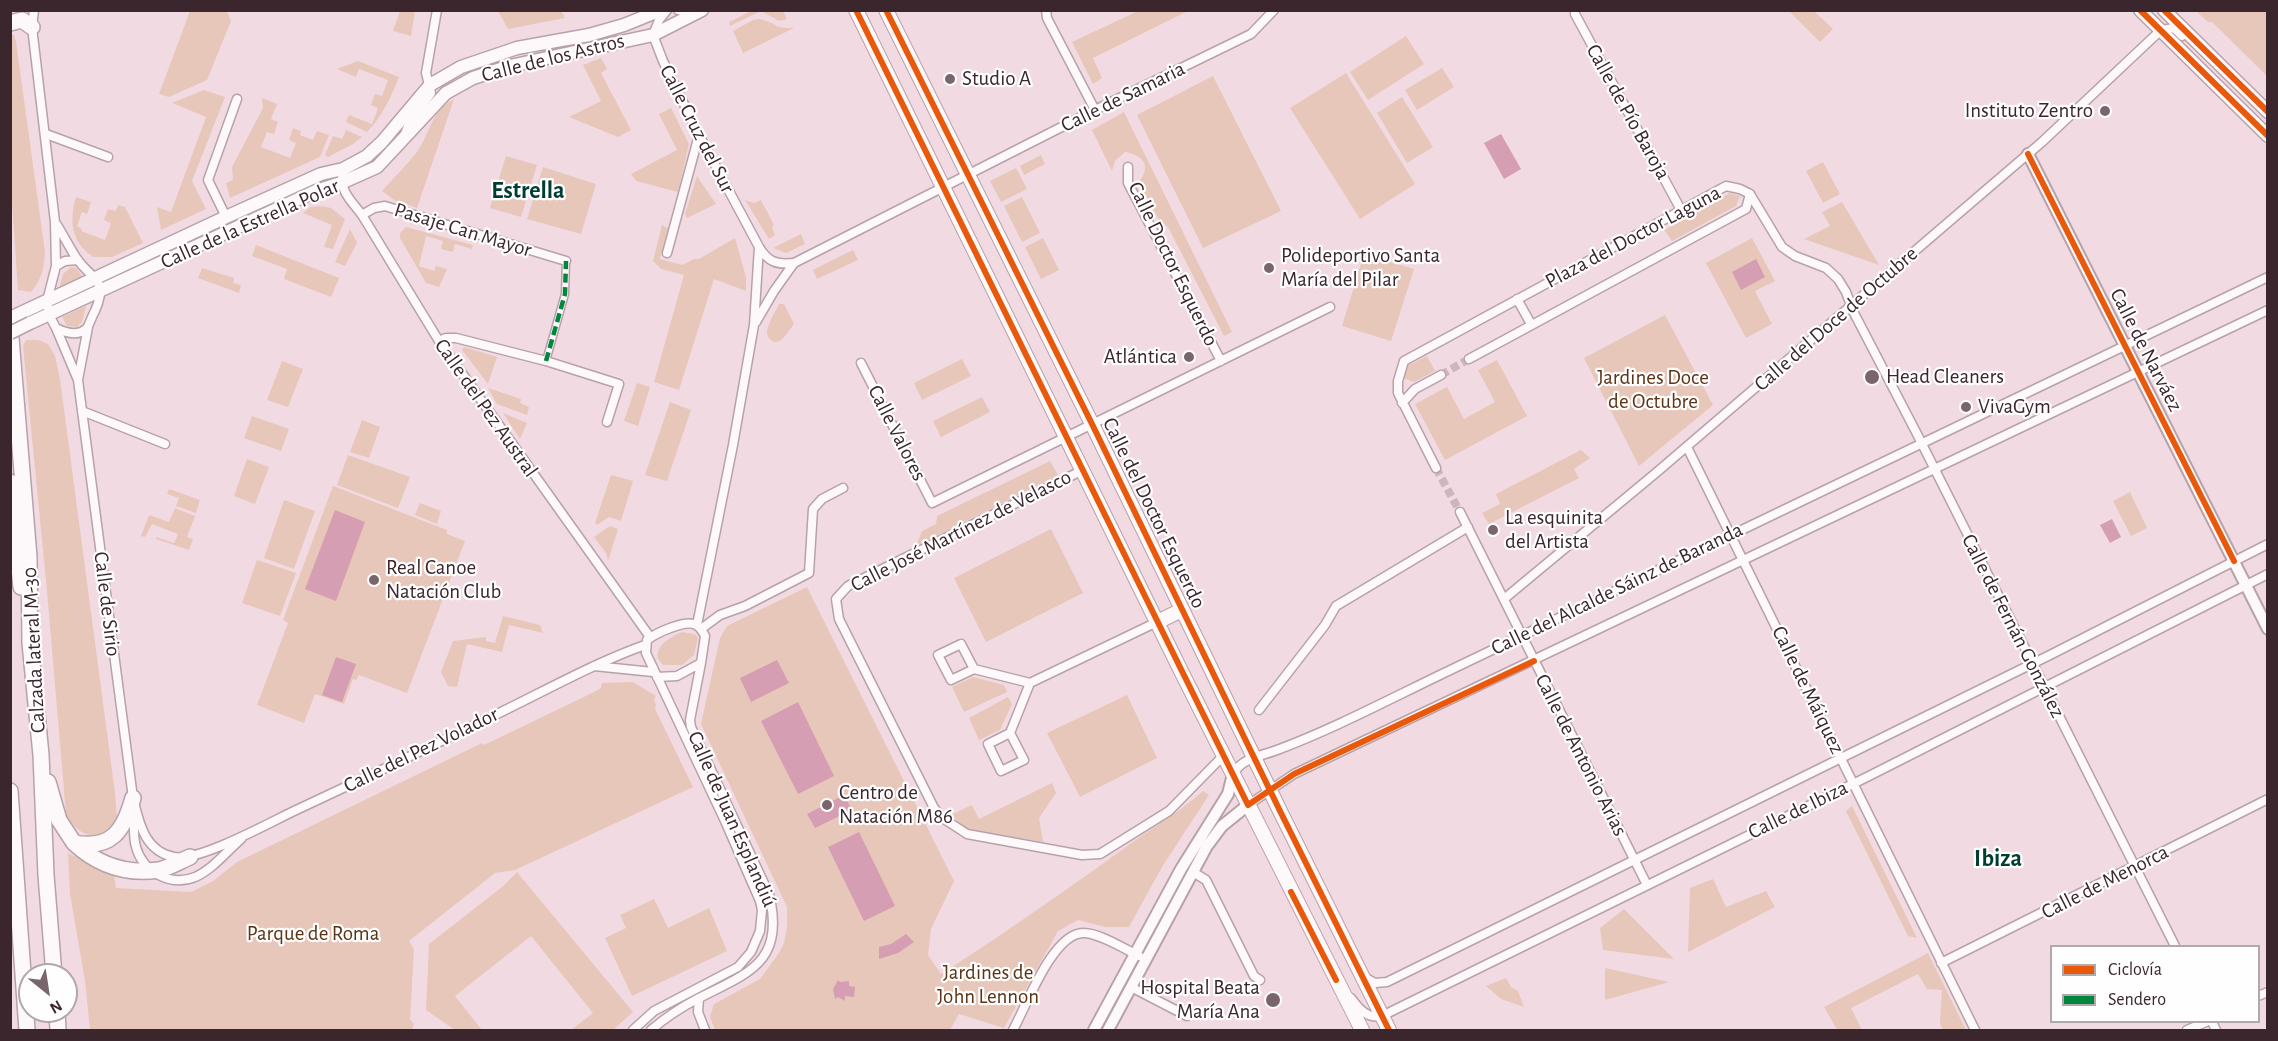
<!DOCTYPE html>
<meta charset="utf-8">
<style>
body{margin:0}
#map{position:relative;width:2278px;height:1041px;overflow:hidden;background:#f2dae2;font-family:"Alegreya Sans",sans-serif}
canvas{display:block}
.frame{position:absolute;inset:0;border:12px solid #3b262d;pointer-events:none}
.legend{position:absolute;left:2050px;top:945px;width:210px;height:78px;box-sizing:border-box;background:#fefefe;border:2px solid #b0a8aa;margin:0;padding:8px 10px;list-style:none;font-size:18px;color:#3b262d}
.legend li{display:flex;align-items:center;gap:12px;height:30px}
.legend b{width:30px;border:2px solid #b0a8aa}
.north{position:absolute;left:18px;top:963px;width:60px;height:60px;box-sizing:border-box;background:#fefefe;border:2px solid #b0a8aa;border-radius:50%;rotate:150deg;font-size:16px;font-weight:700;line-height:24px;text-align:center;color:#3b262d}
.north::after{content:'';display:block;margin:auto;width:21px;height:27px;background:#7b656c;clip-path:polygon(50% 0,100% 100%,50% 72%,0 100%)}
</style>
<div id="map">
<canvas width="2278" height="1041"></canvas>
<div class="frame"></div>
<ul class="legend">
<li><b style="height:8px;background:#e8590c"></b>Ciclovía</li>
<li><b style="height:8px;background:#00873e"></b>Sendero</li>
</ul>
<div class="north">N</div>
</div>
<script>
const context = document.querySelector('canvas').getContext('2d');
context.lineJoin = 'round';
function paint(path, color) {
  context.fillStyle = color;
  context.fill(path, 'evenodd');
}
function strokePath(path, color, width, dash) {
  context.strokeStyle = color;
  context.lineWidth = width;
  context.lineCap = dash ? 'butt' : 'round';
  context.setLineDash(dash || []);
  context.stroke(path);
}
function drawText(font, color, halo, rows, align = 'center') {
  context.font = font + ' "Alegreya Sans",sans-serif';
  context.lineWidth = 4.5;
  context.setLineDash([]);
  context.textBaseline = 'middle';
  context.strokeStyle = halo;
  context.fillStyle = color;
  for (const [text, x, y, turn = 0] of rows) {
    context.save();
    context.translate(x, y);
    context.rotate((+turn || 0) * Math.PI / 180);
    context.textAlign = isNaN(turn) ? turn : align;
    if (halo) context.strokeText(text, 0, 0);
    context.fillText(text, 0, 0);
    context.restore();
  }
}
const green = new Path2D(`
 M753,10l30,1 4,8 -8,2 -18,-10 -31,15 -1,-4z
 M190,11h37l4,10 -24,59 -38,17 -10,-3z
 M400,11h15l-4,25 -18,-5z
 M498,11h63l4,7 -57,11z
 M1138,11h50l-95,47 9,20 -9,6 -21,-42z
 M1789,11h25l19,18 -13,13z
 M2196,11h71v65l-55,-54h-4z
 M759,19c17,3 14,10 35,9l-51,25 -10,-22 20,-11z
 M10,35h4l2,7 29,210c-1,16 -3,27 -14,40l-13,-2 -8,-117z
 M1406,36l18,28 -56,36 -18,-28z
 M601,58l6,11 -6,4 30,57 -13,7 -49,-20 32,-16 -18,-36z
 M358,61l41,16c-8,20 -17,40 -32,55l-21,-10 3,-7 23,9 6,-16 -7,-3 4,-11 7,2 6,-16 -29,-11 -3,8 -19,-8z
 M1442,68l12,19 -37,23 -12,-20z
 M1346,73l69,111 -55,35 -70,-111z
 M1213,76l68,135 -78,37 -66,-133z
 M204,90l21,7 -33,84 14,28 -45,21 -4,-23 14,5 35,-95 -34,-14z
 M1402,97l31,50 -26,16 -30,-50z
 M262,98l15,6 -6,15 7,3 -4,12 -7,-2 -6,15 29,11 6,-15 -7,-3 4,-12 8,3 -1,4 13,5 4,-9 12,4 -9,22 -90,41 -4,-15 7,-3 -1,-13 31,-59z
 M454,99l-37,109 -23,-8 -12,-9c11,-13 24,-25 35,-39 14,-20 13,-40 37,-53z
 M671,108l18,36 -11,48 -42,-11 -5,-7 46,-24 -18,-36z
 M1124,112l108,220 -8,4 -56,-109 -8,-5 -21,-39c1,-4 4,-6 5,-10 5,-13 -9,-20 -19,-21l-10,9 -3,10 -20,-41z
 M346,130l16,7 -9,7 -25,13 -3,-2 8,-19 9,3z
 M1041,155l4,9 -21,11 -4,-9z
 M506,156l31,9 -16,52 -31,-9z
 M1823,162l17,32 -17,9 -17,-32z
 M543,167l53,17 -15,50 -54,-15z
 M1016,168l11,21 -26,13 -11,-21z
 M697,176l19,28 -29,14 -2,-4z
 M1730,193l10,3 -4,10 -64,35 -8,-11z
 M76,197l15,5 -4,12 -5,-2 -5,14 5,3 -1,2 24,9 6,-17 -7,-3 4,-11 8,2 2,-6 7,2 18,36 -31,14h-19c-22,-15 -24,-36 -17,-60z
 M1022,197l18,36 -18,9 -18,-36z
 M745,200l9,3 7,-3 13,25 -2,2 3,8 -6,4z
 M1842,202l37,63 -75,-26 26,-13 -8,-14z
 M322,206l9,2 14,11 -12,30 -9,-2 8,-22 -29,-12 7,-6z
 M662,225l6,3 -8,31 22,6 12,-6h5l36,-21 11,39v14l-32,-12 -35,111 -25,-8 30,-107 -23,-6 -8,-8z
 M406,227l67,18 -1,4 -17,-5 -2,8 -12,-3 2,-8 -17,-5 -7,30 15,5 2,-5 11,3 -8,18 -13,-4 -26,-45v-5z
 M350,229l7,14 -12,23 -10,-4z
 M801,234l4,10 -19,9 -13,-5z
 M1043,238l16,32 -18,9 -16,-32z
 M1752,238l23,43 -20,10 17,33 -26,14 -40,-75z
 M256,245l83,33 -8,19 -47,-18 3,-10 -35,-13z
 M853,250l5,10 -41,19 -4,-9z
 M1364,254l50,15 -23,72 -49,-15z
 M71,267l5,1 8,10 -25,11 4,-15z
 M202,268l32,10 -1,5 8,2 -2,8 -41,-15z
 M779,304h5l10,20c-5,6 -13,22 -22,17 -3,-2 -5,-5 -5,-9 1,-9 8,-20 12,-28z
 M86,306l-4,16 -5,5 -10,-1 -5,-9z
 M1665,315l48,90 -74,61 -55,-108z
 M26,340h12l10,4 7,12 5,23 55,414 2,26c-18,24 -37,20 -51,-5l-19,-223 -24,-245z
 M464,347l33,10 -9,27 -26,-34z
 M1427,356l8,15 -21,11 -11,-4 4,-12z
 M962,359l9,17 -49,24 -8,-17z
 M1497,360l30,56 -82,44 -30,-56 32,-17 17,32 31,-17 -17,-32z
 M282,361l21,8 -15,38 -21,-7z
 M637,383l13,4 -12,39 -14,-5z
 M488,388l33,11 -1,4 9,4 -2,8 -30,-11z
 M982,397l8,15 -49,25 -8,-16z
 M670,402l21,8 -24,71 -22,-6z
 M503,413l24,10 -7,16z
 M252,416l37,13 -8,22 -37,-13z
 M362,420l18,7 -11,31 -19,-6z
 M1581,450l9,8 -16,11 5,9 -90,46 -7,-11 18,-9 -4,-10z
 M348,455l62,22 -12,31 -61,-23z
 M247,459l22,8 -14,37 -21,-8z
 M1050,461l8,14 -142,71 6,-15 14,-7 1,-8z
 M611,475l22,6 -12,40 -12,-4 -12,8 -2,-2z
 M333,486l114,44v4l18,7 -58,152 -48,-18 -3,5 -3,-1 -9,25 -29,-10 -11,29 -47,-18 31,-82 -5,-3z
 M169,489l31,11 -4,13 -20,-7 3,-8 -12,-4z
 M2130,492l17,36 -16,8 -18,-35z
 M284,500l31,11 -21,58 -30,-11z
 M420,503l21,8 -4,13 -22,-9z
 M175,508l20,8 -8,21 6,2 -4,11 -33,-11v-2l18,6 4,-9 -26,-10 -7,13 -4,-1 8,-21 20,7z
 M610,526l8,3 -10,32 -2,-8 -12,-16z
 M1051,529l32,64 -97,49 -32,-64z
 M257,560l39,13 -16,43 -38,-13z
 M807,587l147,294 -23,48 -3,26 13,19c67,-43 131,-88 196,-135 23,-16 46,-30 66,-48l6,4 -47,72 -33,60h-24l-27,-7 -20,11 -54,97 -45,-14 -9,16h-235l-5,-13 4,-13 46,-25 19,-26 5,-10 3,-15v-21l-86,-183 19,-86 7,-12z
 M503,616l37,9 3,8 -34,-8 -7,27 -35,-8 -10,43 -9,-1 -7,-14 12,-31 33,-4v4l9,2z
 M682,632l13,2 3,4 -4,17 -12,10h-19l-5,-6c-3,-14 13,-22 24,-27z
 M973,677l31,8 3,7 -43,20 -12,-25z
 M633,682l23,14 -2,3 2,6 -1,4 38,78 -178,83 -20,3 -86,68 5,9 -4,69 4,5 -2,6h-322l-5,-49 -15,-87 -2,-41 46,22 2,13 75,4 22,-11 24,-19 245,-119 2,2 106,-51 11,-6 1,-5z
 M1127,695l30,63 -77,39 -33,-64z
 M1008,697l4,7 -12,26 -21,10 -10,-22z
 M1052,783l4,10 -17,25 4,24 -67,-11 -12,-4 -13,-12 21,-10 7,14z
 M1852,806l65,132 -9,-2 -62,-125z
 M517,872l116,140 -20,18h-42l22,-17 -62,-77 -76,60 27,34h-27l-29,-20 3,-66 73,-57z
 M1713,879l13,28 40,-16 9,16 -87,45 2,-64z
 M654,899l14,29 41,-20 18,43 -95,45 -27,-58 21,-10 -6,-13z
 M1624,909l50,50 -71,-9 -3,-22z
 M1928,953l38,77h-23l-3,-6 2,-34 -15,-1 -9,-15 -67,34 11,22h-25l-13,-23z
 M1605,968l64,14 -64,18z
 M1506,978l5,9 7,4 6,16 -23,-8 -15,-13z`);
const water = new Path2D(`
 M1501,134l20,35 -17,10 -20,-36z
 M1756,259l9,18 -24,13 -9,-18z
 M335,510l30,12 -29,79 -31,-12z
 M2112,519l9,18 -11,6 -10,-18z
 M336,657l20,7 -14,38 -20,-7z
 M777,660l12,23 -38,19 -11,-24z
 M798,702l36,74 -36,18 -37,-73z
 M844,795l8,15 -37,18 -8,-14z
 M859,832l36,74 -31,15 -36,-74z
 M906,934l8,8 -16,11 -19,6v-12l12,-3z
 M838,980l2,2 9,-1v5l6,1 -1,10 -9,-1v5l-7,-4 -3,2 -2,-10z`);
const minorTunnel = new Path2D(`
 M1441,375l28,-16
 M1436,468l24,44`);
const pedestrian = new Path2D(`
 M546,361l19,-67 1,-33`);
const minor = new Path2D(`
 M34,10l-2,17 23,195 1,44 -9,35 2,14 7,13c10,5 22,9 31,0 3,-5 5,-12 8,-17 14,-32 -3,-31 -18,-52 -8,-12 -14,-25 -22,-37
 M667,10l-8,10 -6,15 10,26 36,74 60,112c9,15 18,18 35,16l301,-153 156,-76 23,-24
 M678,10l17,3
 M1046,10l1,8 48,92
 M1575,14l106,196
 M46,134l62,23
 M405,134c5,-18 17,-27 26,-41l-5,-20 11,-63
 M1128,167v16l93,178
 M343,169c-4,22 6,29 19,46l77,126 211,296
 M1750,194l32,53 13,9 31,12 12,11 8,13 8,21 62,119 259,514
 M362,215l12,-7 11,-2 181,55
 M226,217l-18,-37 29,-81
 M667,253l32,-118
 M56,266l9,-5 13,-1
 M1517,299l14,25
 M756,322l18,-31 20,-28
 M88,327l-10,53 55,418c6,24 11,53 41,59 24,5 93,-33 118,-45 67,-31 134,-63 201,-96 50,-24 99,-52 152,-71
 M56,328l22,52
 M439,341l7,-3h10l90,23 73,23 -12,38
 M861,363l71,140 398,-196
 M1402,403l13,-14 26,-14
 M82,411l83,33
 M1687,447l288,583
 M1436,468l-38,-75v-12l6,-20 322,-175 14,3 10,5 -4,15 -277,150
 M1083,470l-235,116 -12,13 3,20 95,189 7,9 26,17 115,21 18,-1 69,-43 55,-56
 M1460,512l187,373
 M1504,599l153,-127 385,-330 119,-112 13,-2 8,8
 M697,625l36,-180 21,-120 5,-78
 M701,629l19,-14 25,-9 64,-33 4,-64 9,-10 21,-11
 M594,666l59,6
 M974,669l-13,-25 -23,11 13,25 23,-11 56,14 127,-61
 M1259,710l66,-85 11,-19 132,-79
 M1010,733l14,27 -23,11 -13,-27 22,-11 20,-50
 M1233,774c9,-16 28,-18 44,-24 56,-21 109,-49 163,-75 275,-134 551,-267 828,-398
 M1248,805l46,-31 974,-464
 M134,815c0,11 -1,22 2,32 7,25 35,40 59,30 17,-7 32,-26 46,-38
 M1193,872l13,8 48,96 6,4
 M1941,963l327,-164
 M1364,977l11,6 12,-1 663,-327 218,-111
 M1131,987l56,29
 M2258,996l10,-4
 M699,998l-1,14 7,18
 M1351,998c8,11 16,21 31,18l487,-240 399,-202
 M2212,1022l4,8
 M633,1030l21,-19 84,-44 13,-15 9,-21 2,-21 -2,-9 -35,-80 -79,-168 1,-13c9,-7 39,-21 49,-15 4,2 7,7 9,11l-4,27 -24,13 -20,1
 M651,1030c14,-12 29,-22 46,-31 51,-26 89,-36 72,-105l-78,-167 -1,-7 11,-57
 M1013,1030c13,-23 40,-98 71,-97 15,0 41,16 55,23
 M2187,1030l19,-8`);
const tertiary = new Path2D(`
 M2028,154l240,475
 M1094,1030l87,-161 47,-75 5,-20
 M1108,1030l99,-184 15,-20 26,-21`);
const secondary = new Path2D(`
 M2140,10l128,126
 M2164,10l104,102
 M10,318l216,-101 95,-43 22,-5 24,-13 15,-14 48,-57 31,-18 56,-19 72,-13 35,-10 37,-15
 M30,323l286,-132 25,-8 36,-16 69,-74 27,-15 37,-12 143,-31 49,-25`);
const primary = new Path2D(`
 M856,10l324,659 182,361
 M886,10l206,414 189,389 108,217
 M1157,622l25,-12`);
const motorway = new Path2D(`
 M10,23l12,-3 10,7
 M10,326l19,231 1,86 11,112 5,120 8,100
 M10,482l11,105
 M48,782l11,38 15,23c38,7 50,-13 59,-45
 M10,791l17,239
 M74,843c24,22 52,32 85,27 10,-2 21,-9 31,-13
 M57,1011l1,19`);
const secondaryBridge = new Path2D(`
 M10,333l20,-10`);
const quiet = new Path2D(`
 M546,361l19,-67 1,-33`);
const cycleway = new Path2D(`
 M856,10l392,795 46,-31 240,-113
 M886,10l206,414 189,389 108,217
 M2140,10l128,126
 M2164,10l104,102
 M2028,154l206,407
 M1291,892l45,88`);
const markers = [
 [950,79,6,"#7b656c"],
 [2105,111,6,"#7b656c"],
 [1269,268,6,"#7b656c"],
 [1189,357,6,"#7b656c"],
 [1872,377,8,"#7b656c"],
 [1966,407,6,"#7b656c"],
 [1493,530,6,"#7b656c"],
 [374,580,6,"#7b656c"],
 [827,805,6,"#7b656c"],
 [1273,1000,8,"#7b656c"]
];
const streetNames = [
 ["Calle de los Astros",553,58,-14],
 ["Calle de Samaria",1123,97,-26],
 ["Calle de Pío Baroja",1628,112,61],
 ["Calle Cruz del Sur",697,129,63],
 ["Calle de la Estrella Polar",250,224,-24],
 ["Pasaje Can Mayor",463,230,17],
 ["Plaza del Doctor Laguna",1633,237,-28],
 ["Calle Doctor Esquerdo",1173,264,64],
 ["Calle del Doce de Octubre",1836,319,-41],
 ["Calle de Narváez",2146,350,63],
 ["Calle del Pez Austral",486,408,55],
 ["Calle Valores",897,433,63],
 ["Calle del Doctor Esquerdo",1154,513,64],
 ["Calle José Martínez de Velasco",961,531,-27],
 ["Calle del Alcalde Sáinz de Baranda",1617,589,-26],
 ["Calle de Sirio",107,604,83],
 ["Calle de Fernán González",2013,626,63],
 ["Calzada lateral M-30",34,650,-93],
 ["Calle de Máiquez",1808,690,64],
 ["Calle del Pez Volador",421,750,-26],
 ["Calle de Antonio Arias",1581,755,63],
 ["Calle de Ibiza",1798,810,-26],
 ["Calle de Juan Esplandiú",732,819,66],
 ["Calle de Menorca",2105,882,-27]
];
const poiNames = [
 ["Studio A",962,79],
 ["Instituto Zentro",2093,111,"right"],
 ["Polideportivo Santa",1281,256],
 ["María del Pilar",1281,280],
 ["Atlántica",1177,357,"right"],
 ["Head Cleaners",1886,377],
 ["VivaGym",1978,407],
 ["La esquinita",1505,518],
 ["del Artista",1505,542],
 ["Real Canoe",386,568],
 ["Natación Club",386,592],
 ["Centro de",839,793],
 ["Natación M86",839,817],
 ["Hospital Beata",1260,988,"right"],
 ["María Ana",1260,1012,"right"]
];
const parkNames = [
 ["Jardines Doce",1653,378],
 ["de Octubre",1653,402],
 ["Parque de Roma",313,934],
 ["Jardines de",988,973],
 ["John Lennon",988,997]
];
const quarterNames = [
 ["Estrella",528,191],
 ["Ibiza",1998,859]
];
paint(green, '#e8c7bb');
paint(water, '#d59eb2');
strokePath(minorTunnel, '#cdb6be', 8, [8, 4]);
strokePath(pedestrian, '#b7a2a9', 9);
strokePath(minor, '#b7a2a9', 11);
strokePath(tertiary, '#b7a2a9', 14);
strokePath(secondary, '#b7a2a9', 15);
strokePath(primary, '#b7a2a9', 16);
strokePath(motorway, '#b7a2a9', 18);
strokePath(pedestrian, '#fdf9fb', 6);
strokePath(minor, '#fdf9fb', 8);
strokePath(tertiary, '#fdf9fb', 10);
strokePath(secondary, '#fdf9fb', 12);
strokePath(primary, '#fdf9fb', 14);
strokePath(motorway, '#fdf9fb', 15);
strokePath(secondaryBridge, '#b7a2a9', 15, []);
strokePath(secondaryBridge, '#fdf9fb', 12);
strokePath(quiet, '#00873e', 4.5, [9, 4.5]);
strokePath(cycleway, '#e8590c', 6);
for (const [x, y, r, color] of markers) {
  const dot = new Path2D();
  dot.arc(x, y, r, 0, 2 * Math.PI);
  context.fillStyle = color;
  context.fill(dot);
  strokePath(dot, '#fefefe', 2);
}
drawText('21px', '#3b262d', '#fefefe', streetNames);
drawText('21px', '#3b262d', '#fefefe', poiNames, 'left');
drawText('21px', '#5b3415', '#fefefe', parkNames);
drawText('bold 24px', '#003d33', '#fefefe', quarterNames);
</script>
